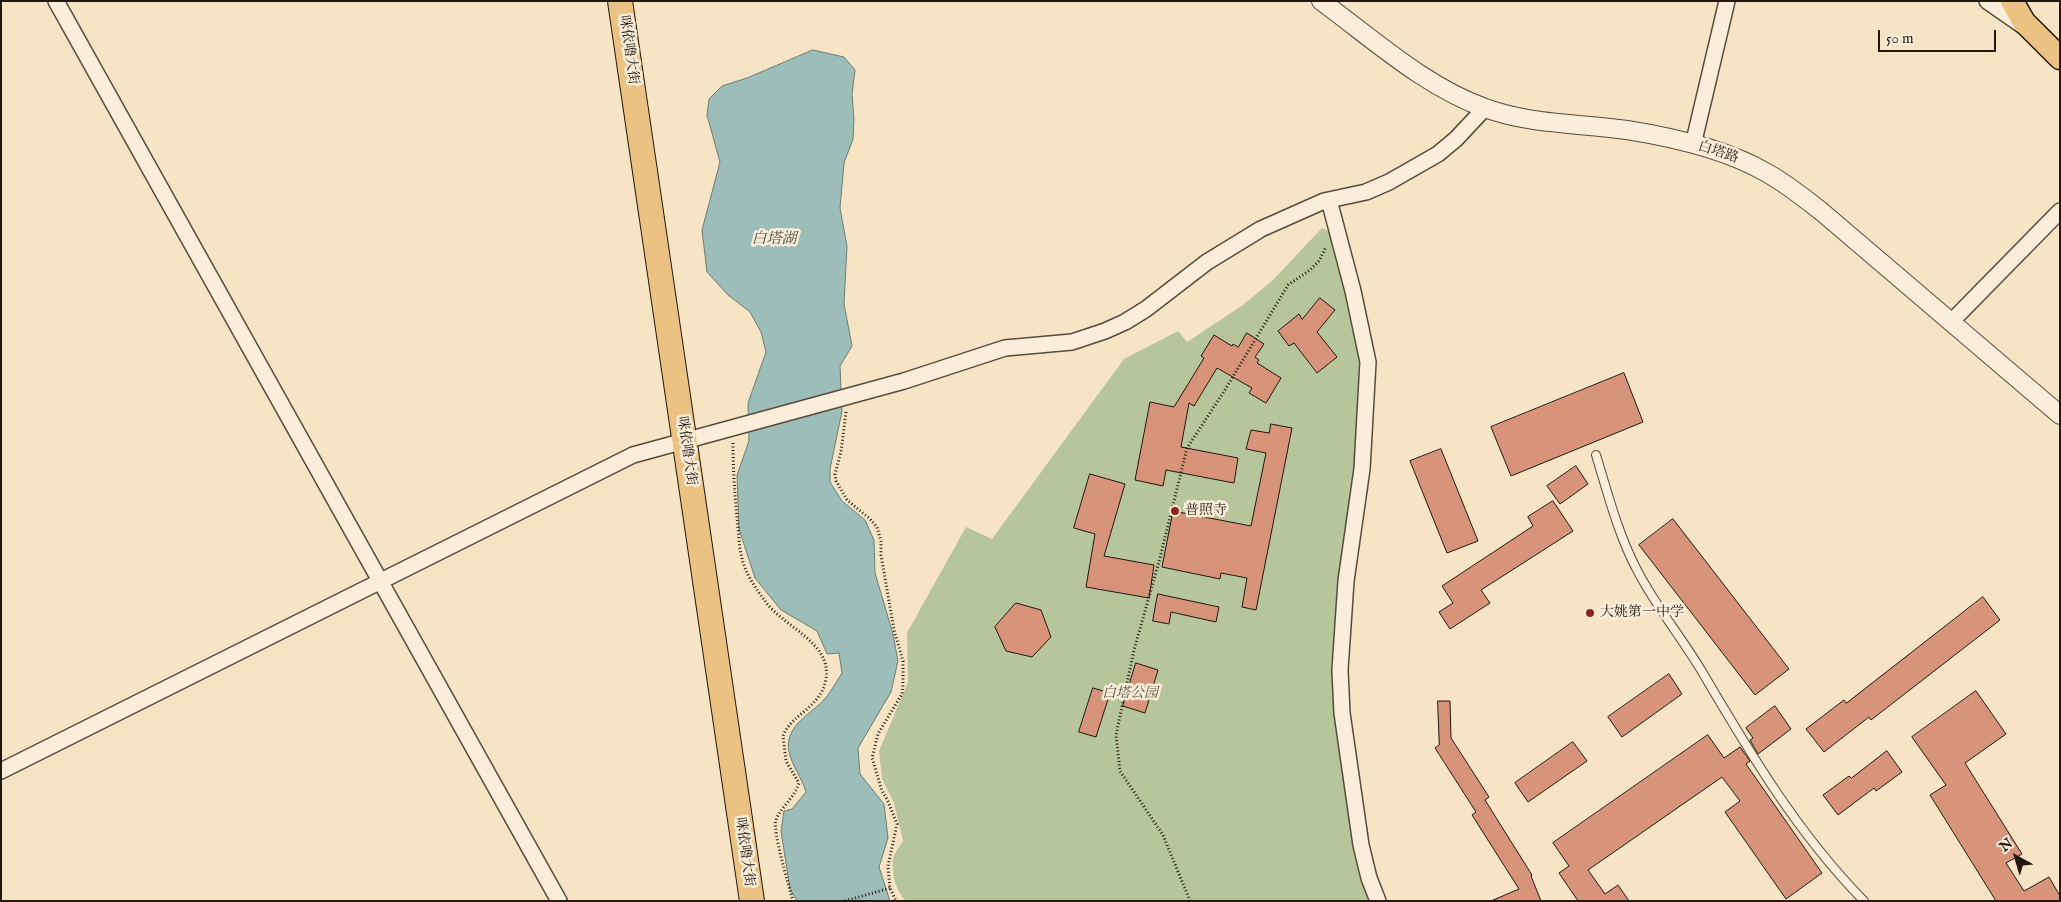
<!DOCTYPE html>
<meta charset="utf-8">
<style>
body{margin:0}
#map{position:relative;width:2061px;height:902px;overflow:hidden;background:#f7e4c5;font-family:"IM FELL English",serif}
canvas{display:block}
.frame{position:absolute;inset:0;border:2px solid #23180d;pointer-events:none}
.north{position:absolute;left:1991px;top:832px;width:50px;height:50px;-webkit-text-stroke:4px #faedd9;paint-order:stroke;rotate:321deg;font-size:14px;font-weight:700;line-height:20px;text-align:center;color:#23180d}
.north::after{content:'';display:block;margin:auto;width:18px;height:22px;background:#23180d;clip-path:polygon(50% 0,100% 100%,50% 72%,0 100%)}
.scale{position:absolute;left:1878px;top:30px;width:118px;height:22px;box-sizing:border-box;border:2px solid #23180d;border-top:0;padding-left:6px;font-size:15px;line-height:18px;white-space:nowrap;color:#23180d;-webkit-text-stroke:4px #faedd9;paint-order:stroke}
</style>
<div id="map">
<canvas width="2061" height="902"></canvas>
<div class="frame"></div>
<div class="north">N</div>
<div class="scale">50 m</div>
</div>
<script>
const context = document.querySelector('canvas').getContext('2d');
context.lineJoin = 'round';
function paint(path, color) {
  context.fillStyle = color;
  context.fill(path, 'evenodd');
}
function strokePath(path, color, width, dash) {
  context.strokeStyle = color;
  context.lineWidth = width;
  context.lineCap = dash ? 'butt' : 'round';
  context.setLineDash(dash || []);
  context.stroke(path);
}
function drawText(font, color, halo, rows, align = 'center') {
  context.font = font + ' "IM FELL English","Noto Serif SC",serif';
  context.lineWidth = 5;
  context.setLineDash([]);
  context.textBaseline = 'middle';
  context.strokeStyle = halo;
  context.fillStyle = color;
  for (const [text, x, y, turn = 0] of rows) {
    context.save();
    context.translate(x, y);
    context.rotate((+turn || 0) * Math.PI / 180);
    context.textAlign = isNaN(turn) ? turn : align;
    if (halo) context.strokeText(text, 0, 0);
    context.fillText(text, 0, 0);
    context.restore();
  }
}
const green = new Path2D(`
 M1322,228l13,6 27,116 -5,122 -22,158 39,271h-468c-10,-9 -15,-28 -13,-42 1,-6 7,-13 10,-18l-9,-38 -12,-24 -3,-28 29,-69 -1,-49 59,-106 26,12 132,-180 54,-28 9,11 56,-37 30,-25z`);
const water = new Path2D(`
 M813,50l31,7 11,13 -3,24 2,25 -1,20 -9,24 -4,45 7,38 -3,58 8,42 -12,20 2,45 -12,58v13l12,19 23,19 9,20 1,33 18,61 5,27 -7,31 -33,56 2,26 24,30 4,34 -9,29 11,34h-93l-7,-12 -9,-58 3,-20 8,-2 14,-17c-4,-14 -14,-26 -17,-40 -5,-24 18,-36 33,-50 8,-8 14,-20 20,-29l-3,-20 -12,1 -10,-23 -36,-21 -26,-32 -16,-49 -2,-54 12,-34 -1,-38 18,-51 -5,-20 -11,-20 -22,-17 -21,-23 -5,-42 18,-68 -13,-47 2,-16 13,-13 25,-8z`);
const building = new Path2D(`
 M1320,298l15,12 -18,22 20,25 -20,16 -23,-30 -5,3 -11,-15 21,-17 3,5z
 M1247,333l17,11 -9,13 4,3 -2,3 24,15 -15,25 -17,-10 3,-5 -35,-20 -23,38 -5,-3 -8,44 57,11 -4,25 -68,-13 -3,16 -28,-6 15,-78 24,5 30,-49 -3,-2 13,-21 18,11 1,-2 5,3z
 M1624,373l19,49 -132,54 -20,-49z
 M1271,424l21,4 -36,182 -14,-3 5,-29 -26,-5 -1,6 -58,-12 11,-56 78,15 15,-73 -20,-4 5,-19 18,3z
 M1441,449l37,92 -31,12 -37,-92z
 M1576,466l12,18 -28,20 -13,-18z
 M1090,474l35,10 -21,72 50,9 -5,33 -63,-11 9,-53 -21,-6z
 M1553,501l20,30 -92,59 9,13 -40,26 -11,-17 14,-9 -11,-17 91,-60 -5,-9z
 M1673,519l116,150 -34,26 -116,-150z
 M1158,594l61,13 -3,15 -45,-10 -2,12 -16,-3z
 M1983,597l17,23 -129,100 -2,-3 -45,35 -18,-23 38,-29 2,3z
 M1016,603l25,7 10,27 -19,20 -26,-6 -11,-24z
 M1136,663l22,7 -13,43 -22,-7z
 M1669,674l13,20 -60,43 -14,-20z
 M1093,688l17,5 -14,44 -17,-5z
 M1976,691l30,43 -41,29 57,91 -16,9 18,28 25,-14 11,19v5h-64l-66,-106 16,-10 -34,-48z
 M1438,701h12l1,37 38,59 -4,3 47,75 -1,1 10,25h-50l28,-12 -47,-74 4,-3 -41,-64 4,-3z
 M1775,706l16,23 -33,25 -8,-14 3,-2 -7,-10z
 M1708,735l16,23 16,-11 10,14 -4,3 76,109 -36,26 -61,-87 15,-11 -18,-24 -134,93 17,24 13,-9 11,16h-51l-19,-28 10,-7 -16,-23z
 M1573,742l14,19 -59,41 -13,-19z
 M1887,751l15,21 -26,19 -2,-3 -36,27 -15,-20 26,-19 2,2z`);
const path = new Path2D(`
 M846,412l-5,40 -6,22 1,7 11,19 22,18 8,9 4,14v14l13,75 9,31v26l-1,7 -24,40 -6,24 10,33 5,8 10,25 -9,42 2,22 6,13
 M733,443c0,28 2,56 5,84 1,10 1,21 4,31 3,15 14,31 23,43 18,26 67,41 61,78 -5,29 -35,35 -43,57l3,25 13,22c-5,16 -19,25 -23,37 -4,10 13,66 17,81
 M845,901l45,-13
 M1190,901l-27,-66 -43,-64 -4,-36 18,-85 26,-92 27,-110 36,-55 65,-108 22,-15 9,-9 7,-14`);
const service = new Path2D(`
 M1596,455c12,39 22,79 41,115 19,37 46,69 67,105 47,80 95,160 160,226`);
const minor = new Path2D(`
 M56,1l503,900
 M1987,1l36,25
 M1693,145l34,-144
 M1329,200l24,91 15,71 -6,107 -16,112 -6,89 2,43 19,132 8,33 9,23
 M1951,322l109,-111
 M1,771l632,-316 271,-74 101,-33 67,-6 33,-11 20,-9 21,-13 61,-47 54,-33 63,-28 42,-9 23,-10 49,-28 18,-15 29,-31`);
const tertiary = new Path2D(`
 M1321,1c52,38 103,85 164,107 47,17 93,15 142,22 44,7 101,20 140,43 20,11 37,25 55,39l238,203`);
const primary = new Path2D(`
 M2012,1l12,21 36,36`);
const trunk = new Path2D(`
 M620,1l132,900`);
const markers = [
 [1175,511,5,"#8f2418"],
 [1590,613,5,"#8f2418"]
];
const streetNames = [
 ["咪依噜大街",628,50,82],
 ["白塔路",1718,153,18],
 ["咪依噜大街",686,451,82],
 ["咪依噜大街",744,852,82]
];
const poiNames = [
 ["普照寺",1185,511],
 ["大姚第一中学",1600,613]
];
const parkNames = [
 ["白塔公园",1130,694]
];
const waterNames = [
 ["白塔湖",774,240]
];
paint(green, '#b7c59a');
paint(water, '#9dbeb8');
strokePath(water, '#6c7c74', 1);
paint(building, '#d8947b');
strokePath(building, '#23180d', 1);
strokePath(service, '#584b3b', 10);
strokePath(minor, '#584b3b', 18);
strokePath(tertiary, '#584b3b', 20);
strokePath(primary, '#23180d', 25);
strokePath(trunk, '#23180d', 26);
strokePath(path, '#23180d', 3, [1, 2.5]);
strokePath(service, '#faedd9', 8);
strokePath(minor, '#faedd9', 15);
strokePath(tertiary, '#faedd9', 18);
strokePath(primary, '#ecc282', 22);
strokePath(trunk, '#ecc282', 24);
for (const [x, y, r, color] of markers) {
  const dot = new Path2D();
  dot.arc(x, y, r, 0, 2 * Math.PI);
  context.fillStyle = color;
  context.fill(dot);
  strokePath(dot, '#faedd9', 2);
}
drawText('14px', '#23180d', '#faedd9', streetNames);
drawText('14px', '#23180d', '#faedd9', poiNames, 'left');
drawText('italic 14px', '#57553e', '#faedd9', parkNames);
drawText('italic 15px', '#4e5249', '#faedd9', waterNames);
</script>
